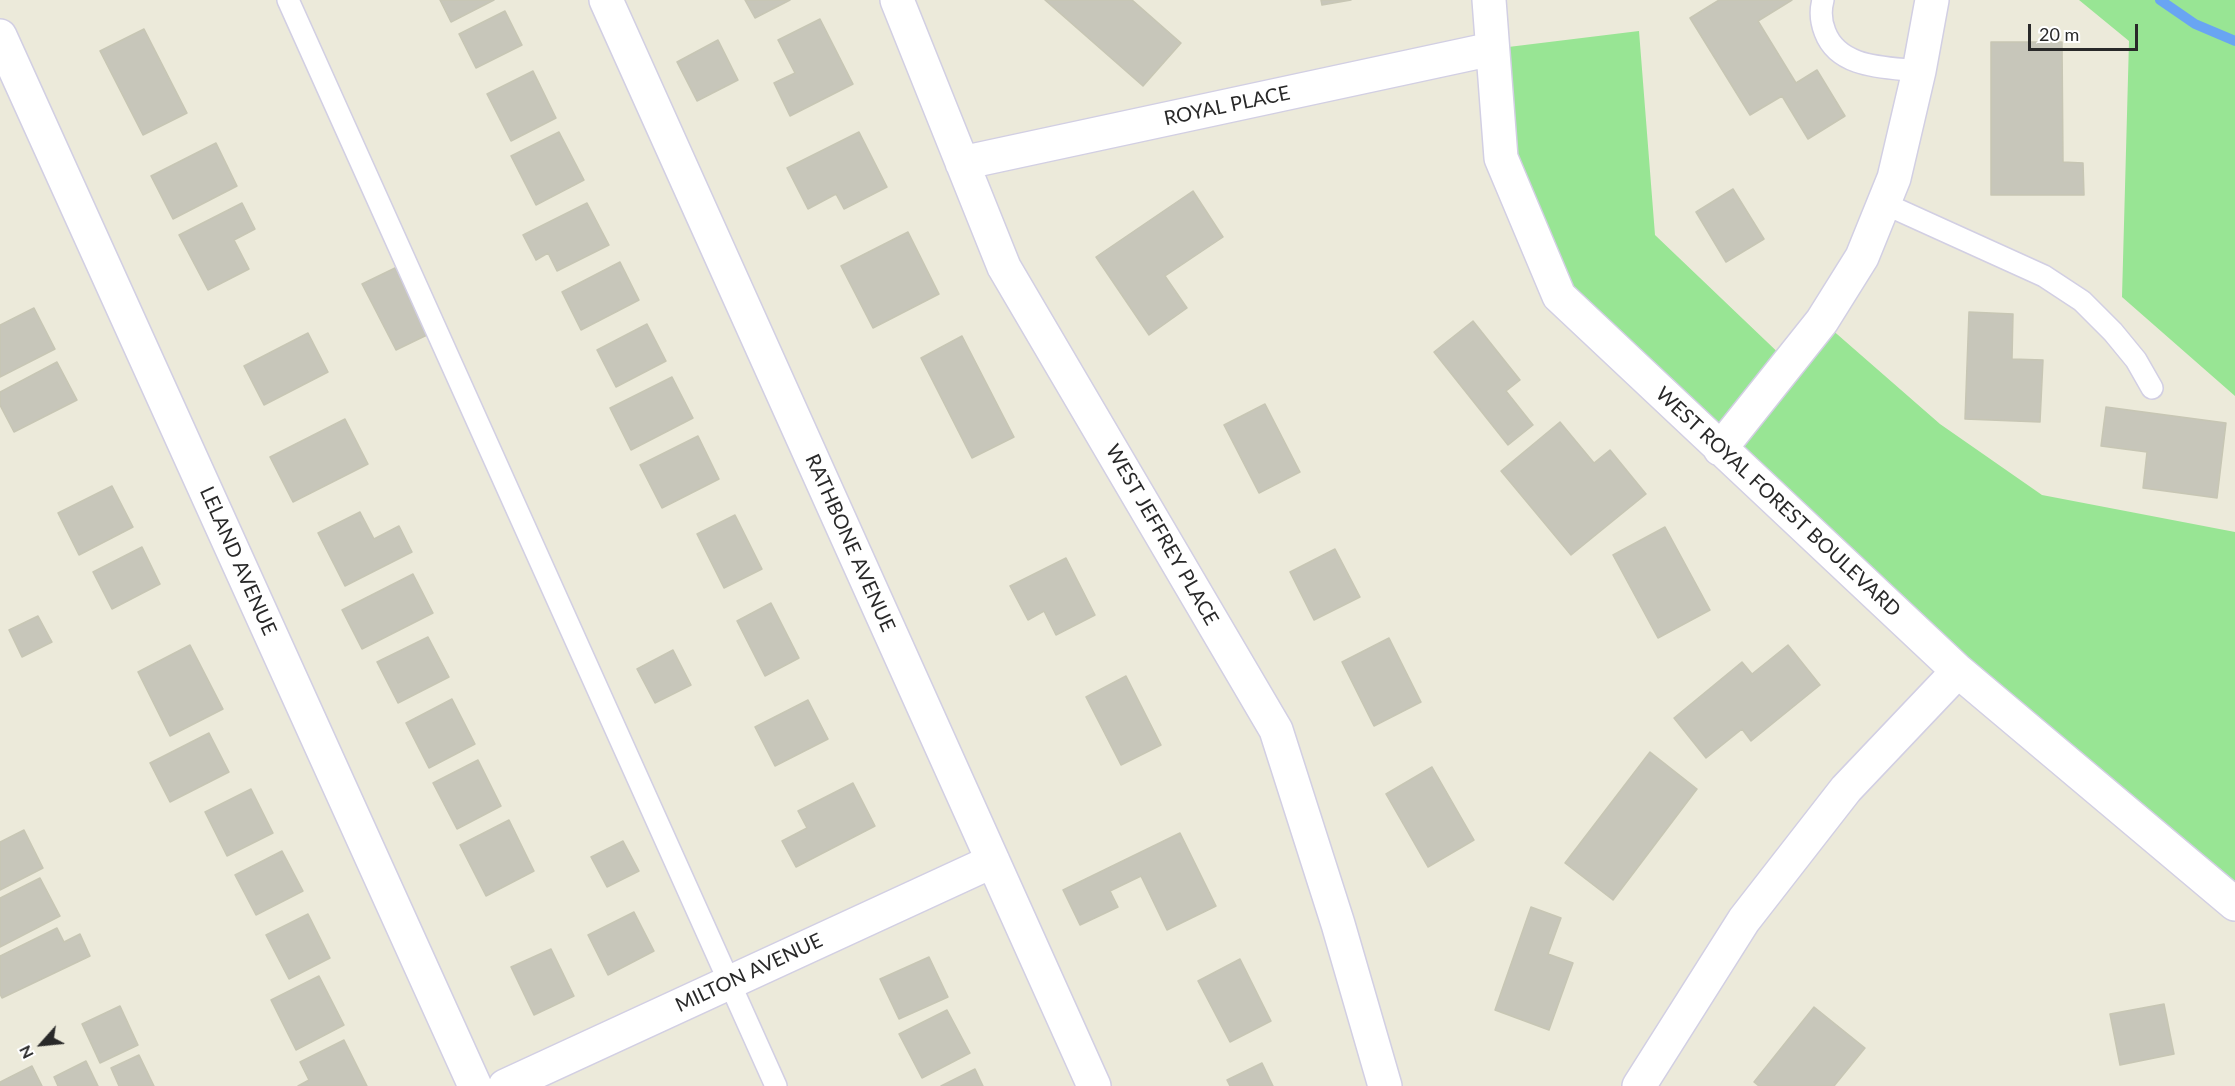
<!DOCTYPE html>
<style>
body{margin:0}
#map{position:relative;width:2235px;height:1086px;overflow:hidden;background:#eceada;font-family:Lato,sans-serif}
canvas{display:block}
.north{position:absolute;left:12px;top:1014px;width:60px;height:60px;-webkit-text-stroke:4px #fff;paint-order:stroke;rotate:243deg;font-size:16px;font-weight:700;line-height:24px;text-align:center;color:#292929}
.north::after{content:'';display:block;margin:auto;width:21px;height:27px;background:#292929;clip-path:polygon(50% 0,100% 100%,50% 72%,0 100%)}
.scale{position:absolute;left:2028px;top:24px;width:110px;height:27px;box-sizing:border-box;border:3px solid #292929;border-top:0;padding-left:8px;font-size:18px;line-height:21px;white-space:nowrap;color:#292929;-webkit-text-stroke:4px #fff;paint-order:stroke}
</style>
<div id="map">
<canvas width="2235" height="1086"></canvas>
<div class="north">N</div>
<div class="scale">20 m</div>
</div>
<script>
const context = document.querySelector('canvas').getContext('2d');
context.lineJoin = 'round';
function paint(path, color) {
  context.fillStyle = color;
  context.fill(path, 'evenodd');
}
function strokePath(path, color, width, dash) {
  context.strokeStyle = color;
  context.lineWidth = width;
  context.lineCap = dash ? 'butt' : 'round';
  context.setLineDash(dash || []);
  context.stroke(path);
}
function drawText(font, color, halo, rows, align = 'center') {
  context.font = font + ' Lato,sans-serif';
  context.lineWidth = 4.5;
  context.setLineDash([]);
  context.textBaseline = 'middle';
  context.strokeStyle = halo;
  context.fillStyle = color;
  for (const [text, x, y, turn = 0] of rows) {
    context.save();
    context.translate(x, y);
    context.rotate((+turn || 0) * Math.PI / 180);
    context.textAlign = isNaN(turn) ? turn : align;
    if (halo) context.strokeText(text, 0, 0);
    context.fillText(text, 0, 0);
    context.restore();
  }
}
const green = new Path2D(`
 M2079,0h156v396l-113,-99 7,-256z
 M1639,31l16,204 133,127 34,-41 118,103 102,71 193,37v372l-676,-608 -58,-138 -9,-109z`);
const stream = new Path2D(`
 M2160,0l35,24 40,17`);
const building = new Path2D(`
 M440,0h54l-43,22z
 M745,0h45l-35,18z
 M1045,0h87l49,43 -38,43z
 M1321,0h30l-29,5z
 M1719,0h73l-34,21 38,62 21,-13 28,46 -37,23 -26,-43 -32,19 -60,-97z
 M505,11l17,34 -46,23 -17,-34z
 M820,19l33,65 -63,32 -16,-33 21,-10 -17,-33z
 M144,29l43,84 -44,22 -43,-84z
 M718,40l20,40 -41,21 -20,-39z
 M1991,42h71l1,120 20,1 1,32h-93z
 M533,71l23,47 -45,23 -24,-47z
 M559,132l25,48 -48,25 -25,-49z
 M859,132l28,55 -43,22 -8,-15 -28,15 -21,-41z
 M216,143l21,43 -64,33 -22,-43z
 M1733,189l31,50 -38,23 -30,-50z
 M1193,191l30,46 -58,39 22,32 -38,27 -53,-78z
 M242,203l13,26 -21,11 15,29 -41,21 -29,-55z
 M587,203l22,42 -52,26 -9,-18 -12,7 -13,-25z
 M908,232l31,62 -66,34 -32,-62z
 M620,262l19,38 -58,30 -19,-38z
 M395,268l34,66 -33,16 -34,-66z
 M34,308l21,41 -55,28v-52z
 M1969,312l44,2 -1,45 31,1 -3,62 -75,-3z
 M1473,321l47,59 -14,11 27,34 -25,20 -74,-93z
 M647,324l19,37 -50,26 -19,-37z
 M308,333l20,39 -64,33 -20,-39z
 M962,336l52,101 -42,21 -51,-100z
 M57,362l20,38 -63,32 -14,-27v-13z
 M672,377l21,41 -62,32 -21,-42z
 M1265,404l35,68 -41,21 -35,-68z
 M2106,407l120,16 -9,75 -74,-10 4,-36 -46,-6z
 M345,419l23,45 -75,38 -23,-45z
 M1560,422l34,41 16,-13 36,44 -75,61 -70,-84z
 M698,436l21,43 -57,29 -22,-43z
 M112,486l21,41 -54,28 -21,-42z
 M360,512l14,27 25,-13 13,26 -67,34 -27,-53z
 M735,515l27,54 -38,19 -27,-54z
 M1665,527l45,83 -52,28 -45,-83z
 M142,547l18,37 -48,25 -19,-37z
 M1335,549l25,48 -46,23 -24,-48z
 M1066,558l29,57 -39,20 -12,-24 -16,9 -18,-34z
 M413,574l20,39 -71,36 -20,-39z
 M771,603l28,55 -34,18 -28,-55z
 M38,616l14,26 -30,15 -13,-27z
 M428,637l21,40 -51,26 -21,-41z
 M1389,638l32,64 -47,24 -32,-64z
 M190,645l33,64 -53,27 -32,-64z
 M1788,645l32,40 -69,56 -9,-12 -36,29 -32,-40 68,-56 10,12z
 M673,650l18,35 -36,18 -18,-34z
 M1126,676l35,69 -40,20 -35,-68z
 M452,699l23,45 -46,24 -23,-45z
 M808,700l20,39 -53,27 -20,-39z
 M209,733l20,39 -59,30 -20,-39z
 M1650,752l47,37 -84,111 -48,-37z
 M478,760l23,46 -44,23 -24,-46z
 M1432,767l42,73 -46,27 -42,-73z
 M853,783l22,43 -79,41 -14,-26 25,-13 -9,-17z
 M251,789l22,44 -46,23 -22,-44z
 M509,820l25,51 -48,25 -26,-51z
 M24,830l19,38 -43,22v-48z
 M1180,833l36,73 -49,24 -26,-54 -31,15 8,16 -38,18 -17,-35z
 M623,841l16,30 -32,16 -16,-30z
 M282,851l21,40 -47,24 -21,-40z
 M40,878l20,38 -60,31v-49z
 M1531,907l30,11 -13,36 25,9 -24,67 -54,-20z
 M634,912l20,39 -46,24 -20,-40z
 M308,914l22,44 -41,21 -23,-44z
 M57,928l7,14 16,-8 10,22 -88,42 -2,-4v-38z
 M551,949l23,47 -40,19 -23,-48z
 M929,957l19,40 -49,22 -19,-40z
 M1240,959l31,62 -41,21 -32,-61z
 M319,976l25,49 -48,25 -25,-50z
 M2164,1004l10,50 -54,11 -10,-51z
 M120,1006l18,39 -38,18 -18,-39z
 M1814,1007l51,41 -31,38h-75l-5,-4z
 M947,1010l23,43 -48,25 -23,-44z
 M344,1040l23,46h-69l11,-6 -9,-18z
 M139,1055l15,31h-35l-8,-18z
 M86,1061l12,25h-40l-4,-9z
 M1262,1063l11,23h-43l-3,-6z
 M32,1066l10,20h-42v-4z
 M975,1069l8,17h-42z`);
const service = new Path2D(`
 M288,0l488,1086
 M1823,0c-3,11 -2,22 2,32 14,37 61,35 94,39
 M1883,203l161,73 38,25 31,31 23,28 16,28`);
const minor = new Path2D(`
 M606,0l488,1086
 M897,0l107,267 272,463 62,194 47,162
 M1489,0l12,158 58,138 399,375 277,233
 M0,36l475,1050
 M962,163l530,-114
 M1720,449l102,-128 40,-64 32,-79 25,-107 13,-71
 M505,1086l488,-225
 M1639,1086l105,-166 102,-131 112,-118`);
const streetNames = [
 ["ROYAL PLACE",1227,106,-12],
 ["WEST ROYAL FOREST BOULEVARD",1778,502,43],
 ["WEST JEFFREY PLACE",1162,535,60],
 ["RATHBONE AVENUE",850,543,66],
 ["LELAND AVENUE",238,561,66],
 ["MILTON AVENUE",749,973,-25]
];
paint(green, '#98e594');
strokePath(stream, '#69a5f2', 10);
paint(building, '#c7c6ba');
strokePath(building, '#c7c6b4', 1.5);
strokePath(service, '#d2cfe3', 24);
strokePath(minor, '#d2cfe3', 36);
strokePath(service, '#fff', 21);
strokePath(minor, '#fff', 33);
drawText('20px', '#292929', '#fff', streetNames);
</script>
